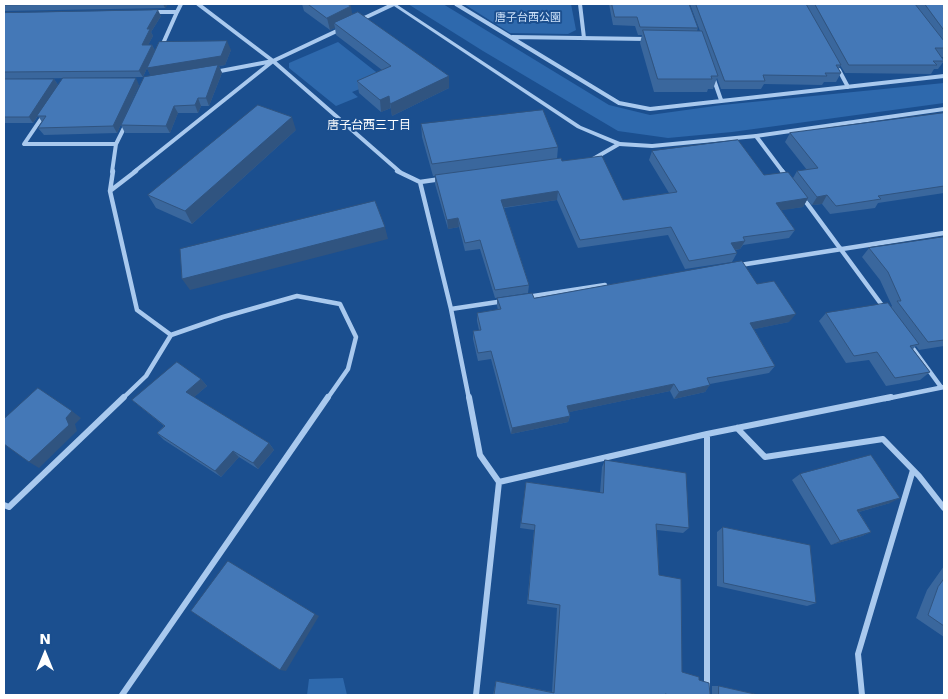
<!DOCTYPE html>
<meta charset="utf-8">
<style>
body{margin:0}
#map{position:relative;width:948px;height:699px;overflow:hidden;background:#1b4f8f;font-family:"DejaVu Sans",sans-serif}
canvas{display:block}
.frame{position:absolute;inset:0;border:5px solid #fff;pointer-events:none}
.north{position:absolute;left:20px;top:629px;width:50px;height:50px;-webkit-text-stroke:4px #1b4f8f;paint-order:stroke;rotate:0deg;font-size:14px;font-weight:700;line-height:20px;text-align:center;color:#fff}
.north::after{content:'';display:block;margin:auto;width:18px;height:22px;background:#fff;clip-path:polygon(50% 0,100% 100%,50% 72%,0 100%)}
</style>
<div id="map">
<canvas width="948" height="699"></canvas>
<div class="frame"></div>
<div class="north">N</div>
</div>
<script>
const context = document.querySelector('canvas').getContext('2d');
context.lineJoin = 'round';
function paint(path, color) {
  context.fillStyle = color;
  context.fill(path, 'evenodd');
}
function strokePath(path, color, width, dash) {
  context.strokeStyle = color;
  context.lineWidth = width;
  context.lineCap = dash ? 'butt' : 'round';
  context.setLineDash(dash || []);
  context.stroke(path);
}
function drawText(font, color, halo, rows, align = 'center') {
  context.font = font + ' "DejaVu Sans","Noto Sans JP",sans-serif';
  context.lineWidth = 4;
  context.setLineDash([]);
  context.textBaseline = 'middle';
  context.strokeStyle = halo;
  context.fillStyle = color;
  for (const [text, x, y, turn = 0] of rows) {
    context.save();
    context.translate(x, y);
    context.rotate((+turn || 0) * Math.PI / 180);
    context.textAlign = isNaN(turn) ? turn : align;
    if (halo) context.strokeText(text, 0, 0);
    context.fillText(text, 0, 0);
    context.restore();
  }
}
const green = new Path2D(`
 M408,4h35l166,101 41,10 72,-10 222,-22v20l-212,29 -64,6 -50,-7 -135,-80z
 M464,4h107l5,26 -8,4 -58,-1z
 M338,42l47,37 -33,13 6,5 -22,9 -47,-38v-5z
 M343,678l4,17h-40l2,-16z`);
const minorFar2 = new Path2D(`
 M198,4l75,57 127,111
 M456,4l163,99 31,6 294,-33
 M580,4l4,34
 M154,12h23l4,-8
 M360,20l34,-16
 M512,37l134,2
 M161,48l16,-36
 M839,70l9,17
 M215,72l58,-11
 M713,77l8,23
 M43,116l-19,28h92
 M756,136l27,36
 M593,159l26,-15
 M112,172l4,-28 10,-20
 M134,172l139,-111 68,-32`);
const minorFar1 = new Path2D(`
 M113,171l-3,20 27,119 34,25
 M397,171l23,11 21,-3
 M782,171l5,6
 M420,182l31,127 18,90
 M110,191l26,-20
 M803,198l81,110
 M740,265l204,-32
 M527,297l78,-12
 M451,309l53,-8
 M909,343l32,44
 M122,399l24,-23 25,-41 52,-18 74,-21 43,8 16,33 -8,32 -21,30
 M885,399l59,-12`);
const minor = new Path2D(`
 M469,397l11,58 19,27 208,-48 184,-37
 M737,428l28,29 118,-18 36,37 25,32
 M707,434v261
 M4,505l5,2 115,-110
 M122,695l206,-298
 M476,695l23,-213
 M862,695l-4,-41 55,-184`);
const tertiary = new Path2D(`
 M391,4h5l185,122 39,16 32,2 104,-10 188,-27v4l-188,27 -104,10 -33,-2 -42,-18z`);
const wall = new Path2D(`
 M4,4h164l-3,4 -161,3z
 M302,4h45l6,11 96,73 -57,28 -1,-8 -10,4 -22,-19 -2,-12 25,-11 -46,-35 -1,-7 -5,2 -26,-19z
 M609,4h80l9,24 -1,3h3l-10,-27h254v53h-3l3,4 -6,8h-4l-3,5 -86,-1 -5,-8 -1,4 2,4 -5,9h-12l-2,3 -58,-1 -3,5h-40l-4,-11 -4,11h-5l-1,3h-53l-14,-49 2,-8h-4l-3,-9 -22,-1z
 M4,13l157,3 -10,16 2,4 -5,9h4l3,6 76,-1 -6,15 -6,1 3,7 -13,33h-8l-3,7h-20l-8,20h-45l-4,-8 30,-49 -4,-8 -4,9 -139,2z
 M4,79h50l4,6h81l-22,48 -73,2 -6,-7 4,-6 -4,-6 -5,7h-29z
 M944,113v80l-66,10 -3,5 -45,6 -8,-10 -10,1 -5,-5 -4,7 -22,3 14,20 -6,8 -46,7 -3,4 -5,1 2,3 -5,9 -47,7 -17,-34 -90,13 -21,-48 -53,8 25,77 -1,8 -33,5 -15,-49 -15,2 -6,-24 -11,2 -13,-45v-8h-2l-11,-39 -1,-13 137,23 -1,12 5,2 61,39 46,-7 -20,-33 3,-9 112,24 29,3 4,-7 10,-1 -22,-28 5,-9z
 M296,130l-104,94 -36,-16 -8,-13z
 M944,237v109l-25,4 -3,-4 -3,3 17,23 -10,8 -34,6 -17,-26 -23,3 -27,-42 7,-8 65,-6 1,-1 -12,-26 -18,-23 7,-9z
 M757,284l32,38 -35,7 21,37 -6,7 -59,11 -5,8 -31,7 -4,-8 -101,21 1,4 -2,6 -57,12 -20,-75 -13,2 -5,-22v-8l6,-1 -2,-9v-8l21,-3 -1,-4v-8h37z
 M201,379l6,7 -13,11 75,46 5,7 -16,19 -19,-12 -18,20 -57,-37 -7,-7 7,-7 -32,-26z
 M605,460l84,68 -6,5 -26,-3 2,45 23,97 17,8 11,15h-217l3,-14 56,11 5,-84 -30,-4 7,-74 -14,-2 6,-46 74,11 2,-26z
 M800,474l90,29 -31,9 12,20 -9,4 -31,9 -39,-65z
 M723,527l93,76 -9,3 -90,-20v-54z
 M944,566v71l-28,-19 11,-28z
 M712,686h7l40,9h-47z`);
const shadedWall = new Path2D(`
 M163,4h5l-3,4z
 M351,6l2,13 -19,4 1,5 -5,2 -3,-12z
 M158,10l3,6 -10,16 2,4 -8,15 -3,-6 5,-16z
 M227,41l4,9 -6,15 -6,1 3,7 -13,33 -3,-8 -55,-21 -4,-9 -4,9 -4,-6 13,-26 3,6z
 M449,76v12l-57,28 -2,-12z
 M136,78l3,7 -22,48 -4,-7z
 M54,79l4,6 -25,38 -4,-6z
 M389,96l2,12 -10,4 -1,-12z
 M198,98l3,8 -3,7 -3,-8z
 M174,106l4,7 -8,20 -4,-7z
 M292,117l4,13 -104,94 -7,-13z
 M558,191l-1,9 -57,8 1,-8z
 M827,195l-5,9 -10,1 5,-8z
 M808,198l-5,9 -32,5 5,-9z
 M458,218l1,9 -11,2 -1,-9z
 M385,227l3,12 -198,51 -8,-11z
 M745,241l-5,8 -14,2 5,-8z
 M796,314l-7,8 -44,9 5,-8z
 M201,379l6,7 -15,13 -6,-7z
 M674,384l-4,7 -105,22 2,-7z
 M710,385l-5,7 -31,7 5,-7z
 M72,411l9,7 -6,6 2,7 -38,37 -10,-6 37,-44z
 M570,416l-2,6 -57,12 1,-6z
 M269,443l5,7 -16,19 -5,-6z
 M233,451l6,6 -18,20 -6,-6z
 M900,498l-10,5 -42,12 9,-5z
 M871,532l-9,4 -31,9 9,-4z
 M315,614l4,2 -33,55 -6,-1z`);
const building = new Path2D(`
 M4,4h75l-75,1z
 M308,4h39l4,2 -24,12z
 M612,4h77l9,24 -58,-1 -3,-10h-22z
 M696,4h110l35,61h-5l5,8h-16l2,3 -64,-1 2,6h-40z
 M815,4h100l29,37v7h-9l9,13h-11l4,4h-88z
 M925,4h19v26z
 M158,10l-11,19h3l-8,16h10l-13,26 -135,1v-59z
 M358,12l91,64 -59,28 -1,-8 -9,4 -23,-19 34,-15 -57,-43z
 M643,30l59,1 16,45h-7l1,3h-54z
 M227,41l-6,15 -74,12 12,-26z
 M218,65l-12,33h-8l-3,7 -21,1 -8,20 -45,-1 23,-48z
 M63,78h73l-23,48 -75,2 8,-12h-9z
 M4,79h50l-25,38h-25z
 M258,105l34,12 -107,94 -37,-16z
 M543,110l15,37 -126,17 -11,-40z
 M944,113v73l-66,10 3,3 -45,7 -9,-11 -10,2 -20,-26 21,-3 -28,-35z
 M738,140l26,35 24,-3 20,26 -32,5 19,27 -52,7 2,4 -14,2 6,10 -48,8 -18,-34 -91,13 -22,-49 -57,9 28,85 -34,5 -15,-50 -15,3 -7,-25 -11,2 -12,-45 126,-17 1,3 40,-5 21,44 54,-8 -25,-41z
 M375,201l10,26 -203,52 -2,-30z
 M944,237v103l-16,2 -31,-41h4l-13,-29 -19,-24z
 M742,261l15,23 17,-3 22,33 -46,9 25,43 -68,12 3,7 -31,7 -5,-8 -107,22 3,10 -58,12 -21,-77 -13,2 -5,-22 8,-1 -4,-17 24,-4 -4,-11 35,-5 2,5z
 M888,303l31,41 -9,2 20,26 -35,6 -18,-26 -23,4 -28,-43z
 M177,362l24,17 -15,13 83,51 -16,20 -20,-12 -18,20 -58,-38 8,-7 -33,-26z
 M38,388l34,23 -6,7 3,7 -40,37 -25,-18v-25z
 M871,455l29,43 -43,12 14,22 -31,9 -40,-67z
 M605,460l81,13 3,55 -33,-4 3,51 22,4 1,93 17,5v3l10,3 1,12h-41l-4,-1 -1,1h-170l2,-14 58,12 6,-88 -32,-5 7,-75 -14,-2 5,-41 77,11z
 M723,527l87,18 6,58 -92,-20z
 M228,561l87,53 -35,56 -89,-59z
 M944,579v47l-16,-11 10,-28z
 M719,686l40,9h-40z`);
const farParknames = [
 ["唐子台西公園",528,18]
];
const farNeighbourhoodnames = [
 ["唐子台西三丁目",369,126]
];
paint(green, '#2e69ad');
strokePath(minorFar2, '#a9c9ee', 4);
strokePath(minorFar1, '#a9c9ee', 4.5);
strokePath(minor, '#a9c9ee', 6);
paint(tertiary, '#a9c9ee');
paint(wall, '#3a679d');
paint(shadedWall, '#305480');
paint(building, '#4478b7');
strokePath(building, '#305480', 1);
drawText('11px', '#cfe3fa', '#1b4f8f', farParknames);
drawText('12px', '#fff', '#1b4f8f', farNeighbourhoodnames);
</script>
